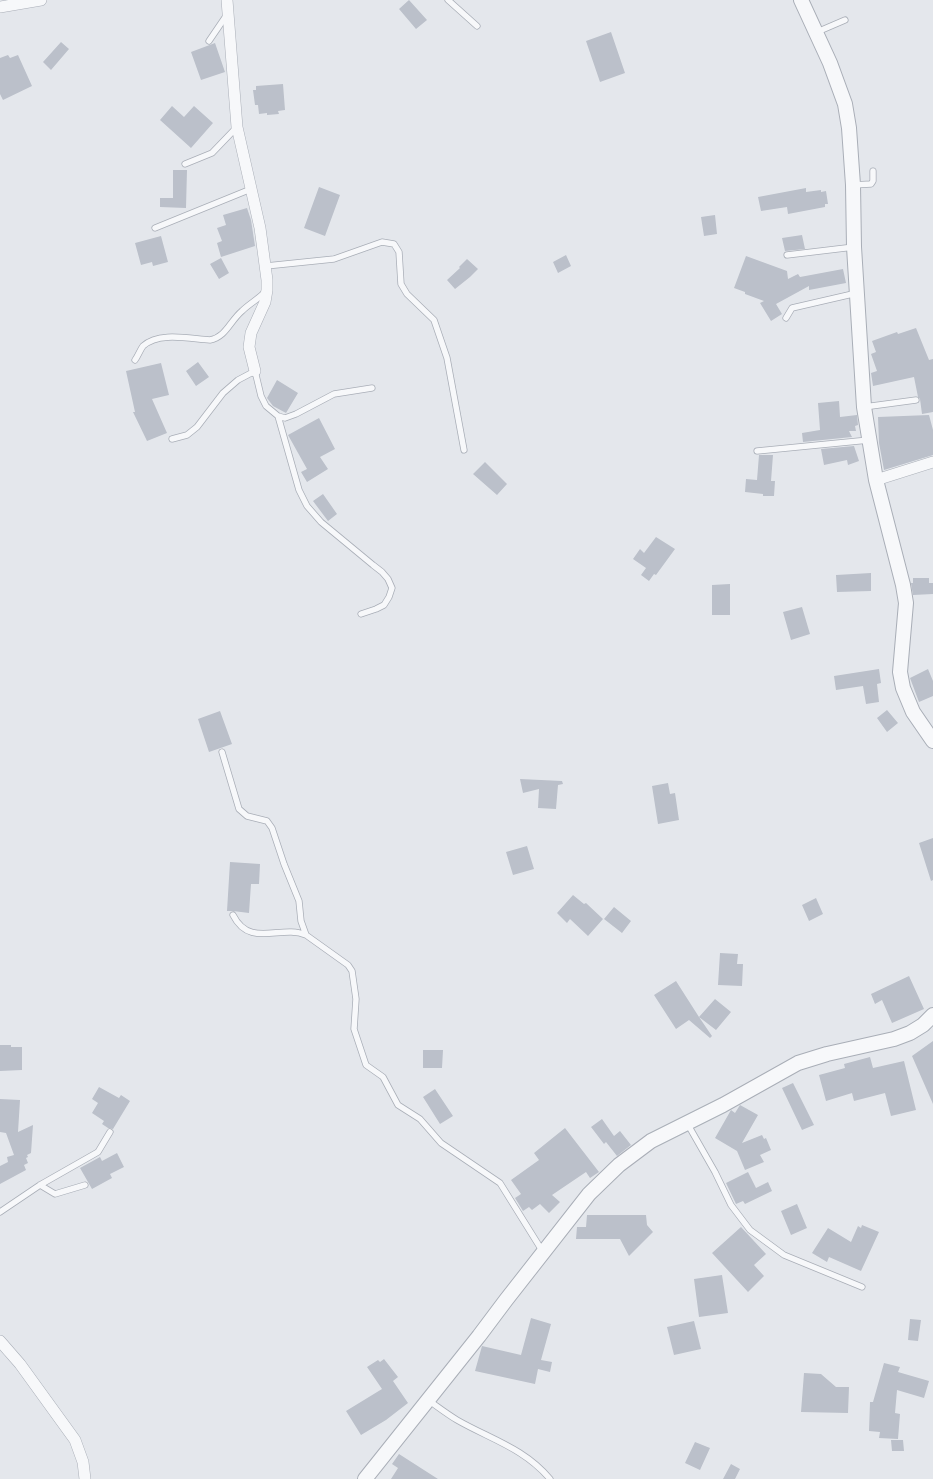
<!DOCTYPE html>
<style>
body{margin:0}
canvas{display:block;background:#e4e7ec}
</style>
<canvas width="933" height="1479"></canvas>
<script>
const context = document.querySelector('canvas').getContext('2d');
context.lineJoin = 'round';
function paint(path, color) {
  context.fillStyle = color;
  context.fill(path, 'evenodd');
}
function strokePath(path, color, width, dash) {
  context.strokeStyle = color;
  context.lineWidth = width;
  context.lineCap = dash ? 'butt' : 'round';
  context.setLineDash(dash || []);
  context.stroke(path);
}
const building = new Path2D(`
 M409,0l18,20 -11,9 -17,-20z
 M611,32l14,41 -25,9 -14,-41z
 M61,42l8,7 -18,21 -8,-8z
 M215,43l10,29 -24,8 -10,-28z
 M8,55l2,3 8,-3 14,31 -29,14 -3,-6v-36z
 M283,84l2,26 -7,1 1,3 -12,1v-2l-8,1 -1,-9h-3l-2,-15h3v-4z
 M172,106l12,11 10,-11 19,17 -22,25 -31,-28z
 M173,170h14l-1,38 -26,-1v-9h13z
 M319,187l21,8 -15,41 -21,-8z
 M806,188v4l15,-2v2l5,-1 2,13h-3v3l-37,7 -1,-7 -26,4 -3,-14z
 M247,208l4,12 4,26 -34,11 -4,-14 5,-2 -5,-13 9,-3 -3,-10z
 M715,215l2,19 -13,2 -3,-19z
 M802,235l3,14 -20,2 -3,-13z
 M161,236l7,26 -15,4 -1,-4 -11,3 -6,-22z
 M566,255l5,11 -13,7 -5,-11z
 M746,256l41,15 1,8 10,-5 2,3 43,-8 3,14 -37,7v-4l-33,18 6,10 -11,7 -11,-18 4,-2 -19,-7v-2l-11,-4z
 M221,258l8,15 -10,6 -9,-15z
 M467,259l11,10 -8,8 -15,12 -8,-9 13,-12 -1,-1z
 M916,328l13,32 4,-1v53l-11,2 -2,-15 -2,-2 -4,-20 -41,9 -2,-13 6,-2 -6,-17 5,-2 -4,-11 25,-9 1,2z
 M198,362l11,15 -13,9 -10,-15z
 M161,363l8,32 -17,4 15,34 -20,8 -14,-29h2l-9,-41z
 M277,380l21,13 -12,20 -13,-7 -6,-8z
 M839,401l1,16 17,-2 1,10 -3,1 1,5h-7l3,6 -49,5 -1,-9 18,-3 -2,-27z
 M929,415l4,15v25l-49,15 -5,-27 -1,-26z
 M319,418l16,31 -15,8 8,12 -21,13 -6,-10 6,-3 -19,-34z
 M854,446l5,15 -11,4 -1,-5 -23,5 -3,-16z
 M759,455h14l-2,26h4l-1,15h-11v-2l-18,-2 1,-13 11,1z
 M485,462l22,22 -10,11 -24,-21z
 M323,494l14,20 -9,7 -15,-20z
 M656,537l19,12 -19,26 -2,-1 -5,7 -8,-6 5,-7 -13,-9 7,-10 4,4z
 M871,573v18l-34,1 -1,-17z
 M913,578h16v5h4v11l-20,1 -2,-12h2z
 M730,584v31h-18v-30z
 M802,607l8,27 -19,6 -8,-28z
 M879,669l2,14 -4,1 2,18 -13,2 -3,-18 -27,4 -2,-14z
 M928,669l5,12v15l-14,6 -9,-24z
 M887,710l11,13 -11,9 -10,-14z
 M220,711l12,33 -23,8 -11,-33z
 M520,779l42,2 1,3 -5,1 -2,24 -18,-1 1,-19 -16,4z
 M668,783l2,11 5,-1 4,27 -21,4 -6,-38z
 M933,838v42l-2,1 -12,-38z
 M527,846l7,23 -21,6 -7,-23z
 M230,862l30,2 -1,20h-8l-2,29 -16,-2h-6z
 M573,895l11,9 2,-1 17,16 -15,17 -18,-17 -3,4 -10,-10z
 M816,898l7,16 -14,7 -7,-16z
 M614,907l17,14 -9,12 -18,-14z
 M720,953l18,1 -1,10h6l-1,22 -24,-1z
 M909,976l15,33 -32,14 -10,-23 -7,4 -4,-10z
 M676,981l23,36 16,-18 16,13 -15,18 -17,-13 13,19 -2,2 -21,-18 -13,9 -22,-34z
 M933,1041v63l-21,-48z
 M0,1045h11v2h11v23l-22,1z
 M423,1050h20l-1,18h-19z
 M870,1057l3,11 31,-7 12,49 -25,6 -6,-23 -31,8 -2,-8 -26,8 -7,-26 26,-7 -1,-4z
 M793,1083l21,42 -12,5 -20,-42z
 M99,1087l20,11 2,-3 9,6 -17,28 -5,-1 -6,-4 2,-3 -12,-8 6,-10 -6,-4z
 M435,1089l18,27 -13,8 -17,-27z
 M0,1099l20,1 -2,32 15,-7 -2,28 -4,2 1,2 -2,1 2,5 -4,2 2,5 -26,14v-18l8,-4 -1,-5 7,-2 -8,-22 -6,-1z
 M740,1105l18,10 -16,28 20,-8 2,4 2,-1 5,12 -11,5 4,7 -19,8 -8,-19 -22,-13 16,-28 4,3z
 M602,1119l12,17 6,-5 11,14 -14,11 -11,-14 -2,2 -13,-17z
 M565,1128l34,44 -9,6 -4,-6 -34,23 8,7 -11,11 -9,-9 -8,6 -3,-3 -6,4 -8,-13 6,-4 -10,-14 28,-20 -5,-7z
 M117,1153l7,14 -14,7 2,4 -20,11 -12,-21 20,-11 2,4z
 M748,1172l8,16 12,-6 4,9 -27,13 -2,-3 -7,3 -10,-21z
 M797,1204l10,24 -16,7 -10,-24z
 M587,1215h59l1,10 6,7 -24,24 -9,-17h-44l1,-12h9z
 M862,1225l17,7 -18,39 -32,-14 -2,5 -15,-9 16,-25 23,14 7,-16 3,2z
 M741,1227l25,27 -12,11 10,11 -16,16 -36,-39z
 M722,1275l6,38 -29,4 -5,-38z
 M531,1318l20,6 -10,36 11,2 -2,10 -12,-3 -3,15 -60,-13 7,-25 39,9z
 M910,1319l11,1 -3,21 -10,-1z
 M694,1321l7,28 -27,6 -7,-28z
 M384,1359l14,18 -5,4 15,22 -22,17 -25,15 -15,-24 36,-22 -15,-22 11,-7 2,2z
 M884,1363l16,4 -2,5 31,9 -5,17 -27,-8 -2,23 5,1 -2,25 -19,-1 1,-6 -11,-1 1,-29h3z
 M804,1373l17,1 15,13h13l-1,26 -47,-1z
 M891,1440h12l1,11h-12z
 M695,1442l15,6 -10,22 -15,-7z
 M399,1454l39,25h-47l7,-11 -6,-4z
 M731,1464l9,5 -5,10h-12z`);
const service = new Path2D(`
 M448,0l29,26
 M817,32l28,-12
 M209,41l17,-25
 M185,164l27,-11 25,-26
 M853,185l18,-1 2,-3v-10
 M155,228l96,-39
 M787,255l67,-8
 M266,266l68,-7 48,-17 12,2 5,8 2,32 6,10 27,26 13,38 17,92
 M786,318l6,-10 65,-15
 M135,360c3,-4 5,-10 8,-14 16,-15 48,-7 67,-6 16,-3 20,-19 32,-29 7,-7 15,-11 22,-18
 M864,407l52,-7
 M278,416l21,74 8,16 14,16 52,43 9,7 6,7 4,9 -3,9 -5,8 -8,4 -15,5
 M172,439l15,-4 10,-8 26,-34 15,-13 17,-9 6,25 5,10 12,10 7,2 11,-4 38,-20 38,-6
 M757,451l112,-11
 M222,752l17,57 8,7 20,5 5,7 12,36 15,37 2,20 5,14
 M233,915c17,34 48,9 73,20l42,30 4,6 4,28 -2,30 12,36 17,12 15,28 22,14 21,24 59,40 43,69
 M687,1123l28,49 16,33 19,25 34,25 78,32
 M40,1185l15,9 30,-9
 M0,1212l40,-27 58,-33 12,-20
 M428,1400c10,7 19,14 29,20 33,19 67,28 93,59`);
const minor = new Path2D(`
 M227,0l10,127 23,101 7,52v10l-2,12 -14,31 -2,14 6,24
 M0,7l41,-7
 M876,480l57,-18
 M0,1341l20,23 55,76 8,22 2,17`);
const tertiary = new Path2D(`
 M801,0l29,63 15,41 4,24 4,57 1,62 10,160 12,73 27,105 3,18 -6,69 3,16 10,24 20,29
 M365,1479l114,-143 27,-36 83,-106 30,-29 32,-24 72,-36 75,-42 29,-9 67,-15 16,-6 13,-8 10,-10`);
paint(building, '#bbc0ca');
strokePath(service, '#a9aeb7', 7);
strokePath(minor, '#a9aeb7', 12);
strokePath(tertiary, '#a9aeb7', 16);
strokePath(service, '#f7f8fa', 5.5);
strokePath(minor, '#f7f8fa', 11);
strokePath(tertiary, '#f7f8fa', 14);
</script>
